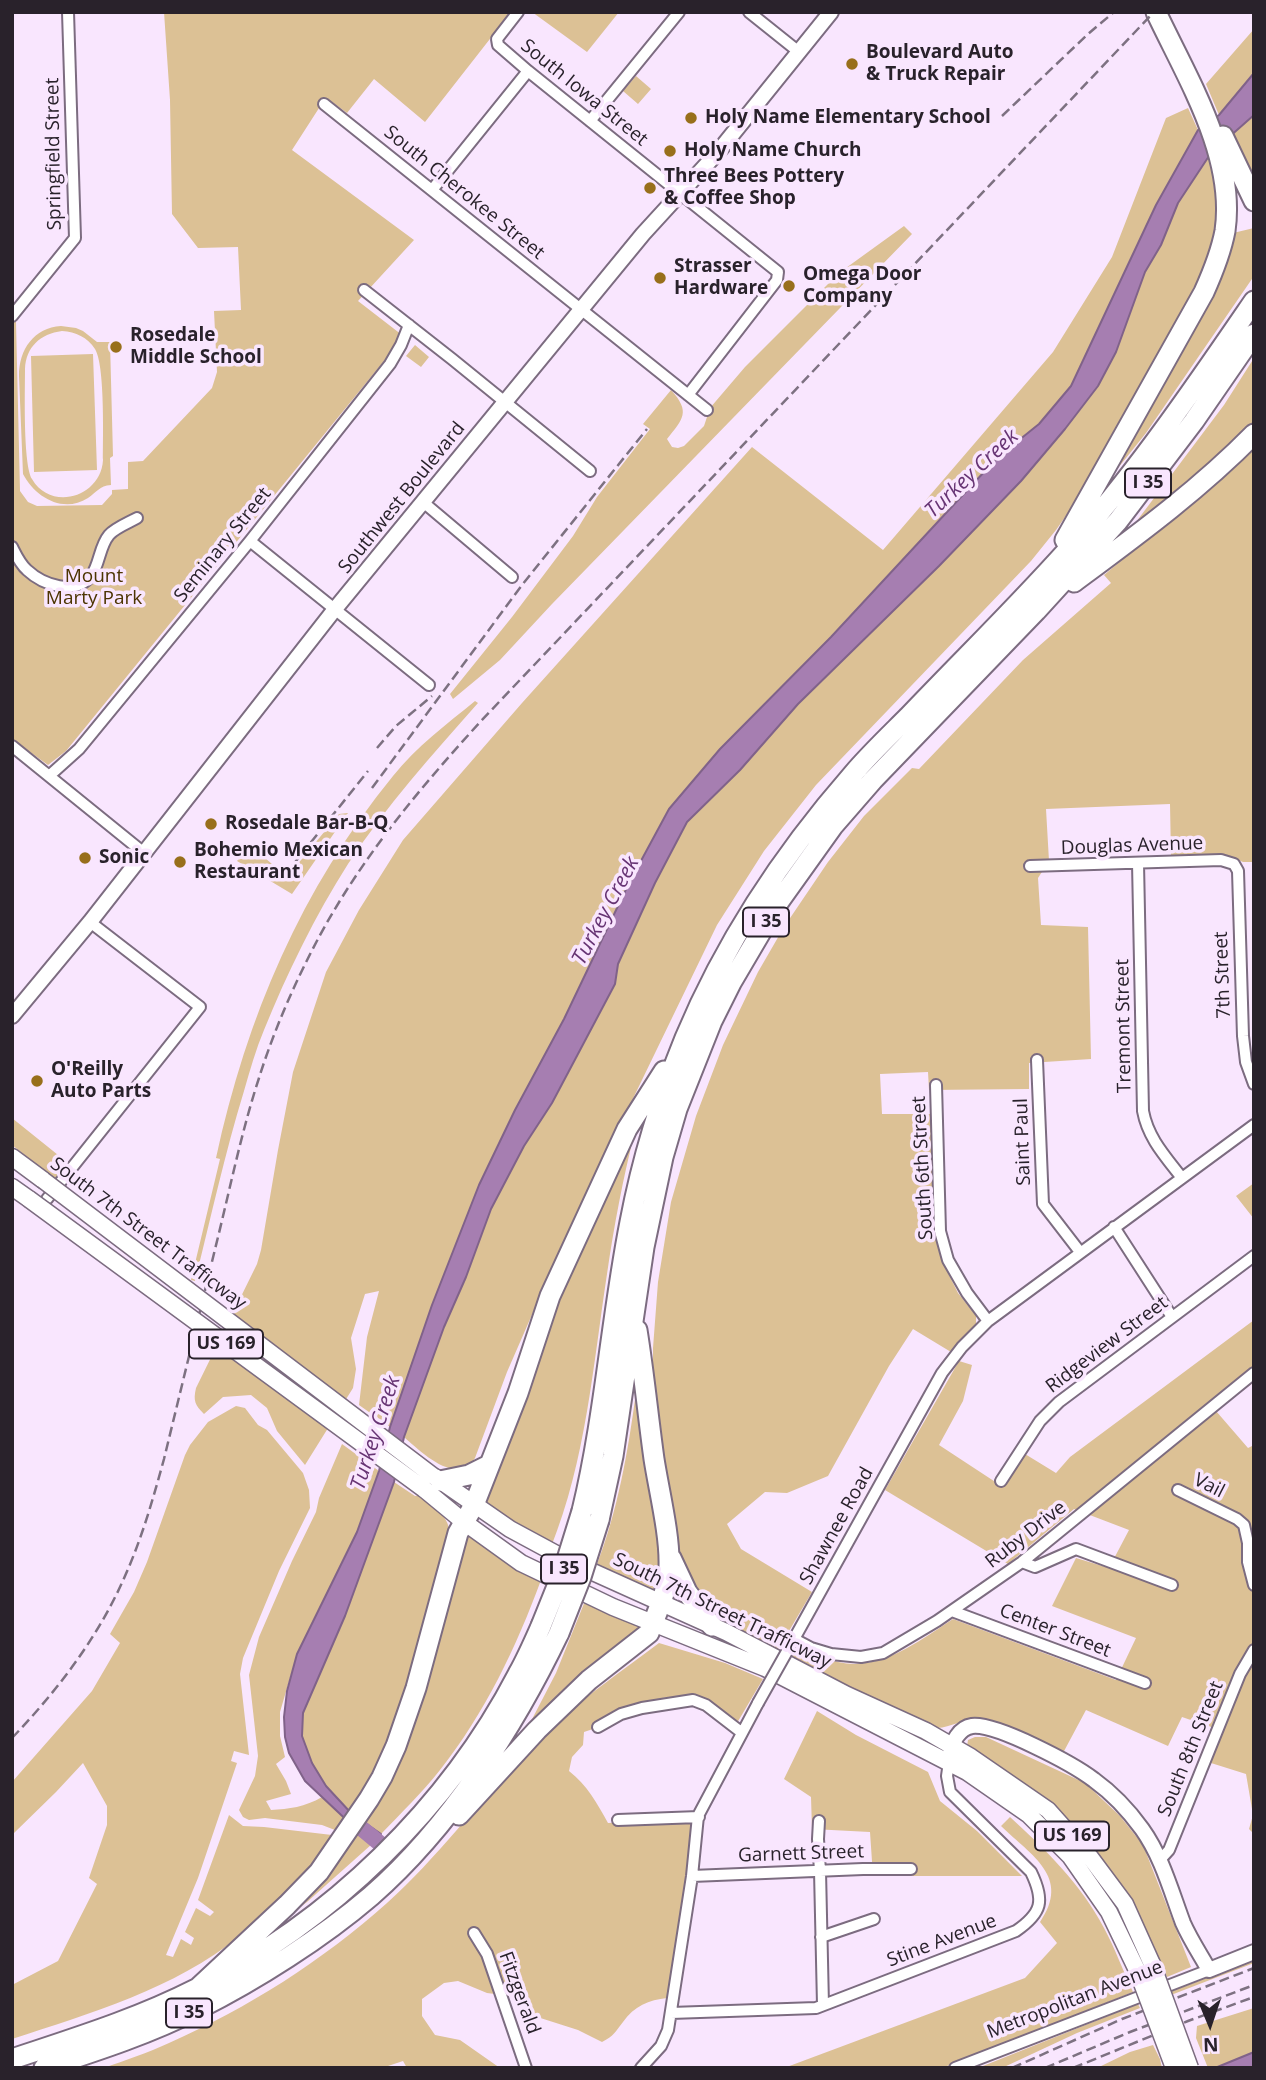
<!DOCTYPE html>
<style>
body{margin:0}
#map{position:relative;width:1266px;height:2080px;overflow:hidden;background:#f9e6fe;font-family:"Open Sans",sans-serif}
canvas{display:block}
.frame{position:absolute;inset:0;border:14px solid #29222b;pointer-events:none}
.north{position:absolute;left:1175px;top:1989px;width:70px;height:70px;-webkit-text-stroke:5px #f9e6fe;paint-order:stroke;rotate:178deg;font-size:19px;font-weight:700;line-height:28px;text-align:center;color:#29222b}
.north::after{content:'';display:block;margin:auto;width:24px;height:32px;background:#29222b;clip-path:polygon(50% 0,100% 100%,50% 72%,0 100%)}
</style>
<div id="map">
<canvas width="1266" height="2080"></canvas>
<div class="frame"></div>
<div class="north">N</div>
</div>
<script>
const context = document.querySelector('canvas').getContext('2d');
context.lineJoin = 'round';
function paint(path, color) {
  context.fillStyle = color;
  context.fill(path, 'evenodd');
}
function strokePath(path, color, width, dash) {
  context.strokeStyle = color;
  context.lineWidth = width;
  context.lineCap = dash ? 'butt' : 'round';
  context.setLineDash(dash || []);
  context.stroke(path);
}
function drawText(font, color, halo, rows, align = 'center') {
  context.font = font + ' "Open Sans",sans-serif';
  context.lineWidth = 7;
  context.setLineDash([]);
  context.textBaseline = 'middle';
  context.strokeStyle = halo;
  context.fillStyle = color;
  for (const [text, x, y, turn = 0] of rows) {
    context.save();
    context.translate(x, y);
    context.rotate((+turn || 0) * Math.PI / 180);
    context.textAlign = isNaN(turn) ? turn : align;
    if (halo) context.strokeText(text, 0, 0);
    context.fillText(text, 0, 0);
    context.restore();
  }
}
const green = new Path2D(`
 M164,12h347l-86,110 -51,-43 -27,34 -19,-14 -7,6 -29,45 122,90 -56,61 44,34 -18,26 -318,390 -18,14 -36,-26v-417h4l4,169 8,11 9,4 65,-1 10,-11v-4l16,-1v-27l15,-1 69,-73 5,-16 -3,-61 27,-1 -3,-63 -40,1 -26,-34 -2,-114z
 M532,12h87l-32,40z
 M1254,29v44l-35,42 -13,-31z
 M636,76l15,13 -13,15 -15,-13z
 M1188,108l10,22 -42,75 -85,181 -32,38 -41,33 -167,180 -111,112 -51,60 -40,74 -65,136 -49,91 -36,75 -47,120 -42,122 -31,-22 8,-68 12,-46 -14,3 -14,44 5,31 -3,19 -48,77 -28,-34 -10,-23 -16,-13 -28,2 -19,17c-9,-9 -11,-13 -8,-26l61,-124 4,-14 17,-100 15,-78 33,-100 33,-62 44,-70 119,-137 230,-256 131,103 170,-198 59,-95 54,-139z
 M1254,115v70l-37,17v27l-14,49 -124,219 -23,33 -25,31 -215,224 -52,66 -47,74 -152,314 -58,133 -32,86c-18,29 -54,-6 -71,-21l40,-110 22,-50 25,-68 33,-63 28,-43 63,-119 3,-20 37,-81 32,-61 53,-52 58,-66 223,-223 44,-52 33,-43 18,-34 29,-80 16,-27 17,-42 33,-50z
 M904,226l8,8 -360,370 -52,56 -47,39 -3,-5 62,-77 61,-81 24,-39 53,-68 -7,-5 28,-34c20,22 12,29 -4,49l5,8 6,1 6,-2 20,-20 6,-18 35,-41 94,-94z
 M1254,228v48l-108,157 -40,50 127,-250z
 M61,326l15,2 7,3 14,11h13l3,114 -3,2 1,27c-12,1 -14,7 -23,13 -25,16 -53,-1 -65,-24l-4,-98c0,-27 15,-48 42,-50zM62,331c14,1 25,6 33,18 10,16 8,88 8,111 -2,37 -52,52 -71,19 -9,-15 -7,-88 -7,-110 1,-22 15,-35 37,-38z
 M415,345l14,12 -8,10 -15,-11z
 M93,354l4,116 -63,2 -3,-116z
 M1254,358v63l-10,15 -114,94 94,-125z
 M1254,449v413h-11l-14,-6h-58l-1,-52 -124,5 3,52 -11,17 3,47 47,2 3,132 -62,4v26l-100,1 -1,-18 -48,2 2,40h49l2,115 10,34 15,30 18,23v8l-25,28 -38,-23 -24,37 -61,110 -41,17 -22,-1 -38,32 14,25 71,43 -36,61 -63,-35 -34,-55 -26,-177v-38l5,-66 13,-80 25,-86 27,-71 35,-73 26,-45 44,-65 36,-46 48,-48 7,1 104,-109 88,-77 -7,-8z
 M475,701l3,2c-46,52 -92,103 -130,161 -33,52 -61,109 -84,166 -8,19 -14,40 -20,61 -19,62 -33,126 -49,190l-4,-1 29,-121 -4,-1c31,-142 85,-269 177,-382 23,-29 54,-52 82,-75z
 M348,813l-56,81 -55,-33 13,-16 37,32 52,-63z
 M12,1118l56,45 -13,16 -43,-34z
 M635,1131c-12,47 -21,95 -28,143 -14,92 -21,186 -56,273l-69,-43 64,-186z
 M1254,1183v36l-18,-23z
 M1254,1320v62l-38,29 32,37 6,-3v389l-5,-5 4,-14 -7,-41 -35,-11 12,-32 -41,-14 -14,29 -82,-36 -23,43 -83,-34c-16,-1 -28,8 -43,9l-76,-34 -71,-36 6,-10c14,4 28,10 42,14 43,10 82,-22 115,-43l163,61 20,-42 -84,-32 24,-48 33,10 20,-38 -55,-21 -66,55 -123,-74 74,-129 13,4 -9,36 -24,44 64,42 22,-33 31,19 14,-16z
 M636,1392l27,158 -1,35 -9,7 -57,-25c22,-57 32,-115 40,-175z
 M236,1406l9,2 13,17 9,5 36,43 6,17 1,18 -31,63 -36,87 -3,16 9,81 -15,-4 -3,10 6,2 -39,115 -32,77 7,2 8,-18 10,6 3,-7 -9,-6 11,-24 14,8 4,-4 -16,-12 31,-85 14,11 21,1 68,8 1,5c-28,35 -58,67 -93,96 -66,53 -149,77 -228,103v-54l46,-24 39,-77 -8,-6 18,-53v-19l-24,-43 -27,29 -44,43v-53l80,-91 28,-48 -10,-9 24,-42 13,-30 38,-107 5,-10 18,-23z
 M342,1444l37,27 -22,61 -60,122 -17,58v24l5,21 -9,7 10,17 5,13 -25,7 5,9c18,-1 34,-3 51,-13l26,24 -8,11 -18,-7 -57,-7 -16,2 -6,-3 -4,-7 16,-34 3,-20 -9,-81 10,-38 33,-76 24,-49 3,-14z
 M394,1482l21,14 5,-1c14,11 27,19 30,37l-45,163 -29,77 -25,41 -25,-27 -14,-23 -10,-27 1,-23 42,-97z
 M470,1535l71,45c-25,68 -56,133 -101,190 -18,23 -39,43 -59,64l-19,-14 104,-284z
 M585,1601l58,26 -114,98 27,-52z
 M659,1643l66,20 38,16 -26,44c-11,-6 -43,-26 -54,-26 -20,-2 -82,12 -90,32l-9,3 -1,13 -11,12 -3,14c18,14 28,32 39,52l84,-3 2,3 -27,175c-18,2 -33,8 -44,24 -8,10 -9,14 -21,20l-24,-12 -47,-15 -13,-18 -31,-4 -29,-12 -14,2 -22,16v17l13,19 25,5 40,28h-93l-4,-7 -21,7h-278c21,-8 44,-15 65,-25 79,-35 153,-82 218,-140 50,-45 91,-100 136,-149 40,-43 90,-76 136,-111z
 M817,1711l39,24 72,37 12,29 37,30 45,45h-149l-3,-44 -58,-3 -1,-32 -27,-18z
 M975,1737h11l99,46 35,33 23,29 48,122 -24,10 -39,-81 -25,-36 -36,-42 -34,-29 -66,-43 1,-6z
 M1010,1817c36,33 71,67 94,111 11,20 19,43 29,64l-191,76h-158l241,-90 32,-35 -17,-21c31,-45 -8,-66 -39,-96z
 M356,1830l16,14 -65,58 -32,24z
 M1254,1960v3l-83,32 -1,-3z
 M1138,2004l2,4 -63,25 -75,35h-24z
 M1254,2008v44l-39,16h-7l-12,-30 1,-12z
 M1153,2045l7,14 2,9h-65l33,-16z`);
const water = new Path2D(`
 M1254,73v42l-43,38 -33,50 -17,42 -16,27 -29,80 -18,34 -33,43 -44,52 -82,85 -141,138 -58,66 -53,52 -32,61 -37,81 -3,20 -63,119 -28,43 -33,63 -25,68 -22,50 -40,110 -10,45 -49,134 -42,97 -1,23 10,27 14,23 25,27 30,21 -9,10 -67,-63 -16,-28 -4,-16 -1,-20 3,-26 10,-37 60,-122 22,-61 11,-44 42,-122 47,-120 36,-75 49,-91 65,-136 40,-74 51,-60 111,-112 167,-180 41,-33 32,-38 85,-181 42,-75 21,-15z
 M1254,2052v16h-39z`);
const river = new Path2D(`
 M360,1827l35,29`);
const street = new Path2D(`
 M518,12l-21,27 1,6 30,26 250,201 -1,8 -89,115
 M749,12l50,40
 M324,104l383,306
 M590,121l89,-109
 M432,190l96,-119
 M364,290l88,69 138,112
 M12,316l63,-78 -7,-226
 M423,502l89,75
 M250,541l179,144
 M12,547c4,8 8,17 15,23 16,15 48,26 64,6 9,-12 8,-29 18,-41 6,-7 19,-12 28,-17
 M12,746l132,107
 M49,776l30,-27 171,-208 140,-177 11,-19 8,-20
 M1138,863l5,248c5,27 22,45 39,67
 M1030,866l191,-6 13,4 4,7 5,165 3,26 8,22
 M1037,1060l6,144 37,48
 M936,1085l4,146 8,29 19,33 21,28
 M1254,1125l-266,196 -26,26 -20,26 -148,266 17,9 20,6 30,3 22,-4 54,-32 85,-59 232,-189
 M47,1199l153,-192 -110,-85
 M1114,1227l58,90
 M1001,1481l39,-60 19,-19 195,-146
 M1178,1490l59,29 7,6 4,18v19l6,23
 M1022,1562l13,5 41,-18 96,36
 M952,1611l193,72
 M598,1727l23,-13 21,-6 51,-8 13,5 35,27
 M618,1820l81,-3
 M819,1821l-1,18 2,32 3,134
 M1159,1861l10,-11 71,-176 14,-24
 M692,1876l171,-7h48
 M474,1933l13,21 39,114
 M821,1937l53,-18
 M671,2013l145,-5 200,-77c26,-18 29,-30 15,-59l-81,-80 -3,-16 2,-14
 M641,2068l20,-22 7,-16 24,-154 6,-60 60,-113
 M955,2068l254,-98`);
const secondary = new Path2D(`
 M12,1016l78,-94 245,-313 308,-375 75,-82 113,-140
 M950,1754c2,-12 9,-26 22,-28 24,-3 101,38 122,54 18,13 35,31 48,49 20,28 29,62 41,94 7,16 17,31 26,47l45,-18`);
const primary = new Path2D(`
 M12,1157l31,23
 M12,1187l17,12
 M435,1477l75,52 63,34 153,69 121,63 79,36 45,26 77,53 42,47 35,47 27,60
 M424,1489l40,33 57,41 92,44 152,61 202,104 62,43 41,41 39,56 28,58`);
const highway = new Path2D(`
 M1223,136l31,65
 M1065,540l139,-248c9,-20 17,-40 21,-61 11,-75 -38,-153 -69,-219
 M1074,582c62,-46 125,-92 180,-148
 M440,1481l29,-6 20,-10
 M582,1511c23,-95 29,-193 48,-289 12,-63 31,-125 55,-184 41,-98 99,-185 168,-264 17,-20 36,-38 55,-57 57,-60 117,-118 172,-181 64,-74 119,-155 174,-235
 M599,1520l14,-64 31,-209 19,-90 14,-48 35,-88 19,-38 47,-80 55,-77 40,-46 163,-169 82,-90 76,-100 60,-87
 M671,1558l16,34 25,34
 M459,1815l78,-85 52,-50 60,-47c8,-20 20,-47 20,-67 1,-31 -10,-75 -15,-107 -6,-43 -10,-86 -17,-129
 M198,1988l89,-83 32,-33 50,-73 13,-22 14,-31 20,-58 42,-155 16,-28 44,-112 32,-97 77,-167 37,-58
 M12,2059c63,-21 125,-40 184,-70 135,-67 253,-182 322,-315 9,-16 16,-32 23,-48
 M44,2068c52,-17 105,-34 154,-59 58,-29 124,-71 173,-113 79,-69 143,-169 188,-263`);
const rail = new Path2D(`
 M1002,116l86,-82 26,-22
 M377,748l19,-22 36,-30
 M372,788l150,-203 125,-156
 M292,866l76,-95
 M12,1738c46,-48 87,-102 113,-162 17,-38 28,-77 39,-117 18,-74 36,-148 54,-222 13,-53 24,-107 41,-159 15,-48 36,-96 60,-141 43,-80 101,-149 162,-216l673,-709
 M1012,2068l110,-49 132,-51
 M1045,2068l85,-36 124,-47
 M1073,2068l115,-47 66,-24`);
const streetBridge = new Path2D(`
 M758,1703l36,-64`);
const primaryBridge = new Path2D(`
 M43,1180l390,296
 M29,1199l395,290
 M1152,1964l38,104
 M1137,1970l37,98`);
const highwayBridge = new Path2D(`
 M541,1626l23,-57 18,-58
 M559,1633l22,-56 18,-57`);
const markers = [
 [852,64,7,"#986f1b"],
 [691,118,7,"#986f1b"],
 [670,151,7,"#986f1b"],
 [650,188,7,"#986f1b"],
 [660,278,7,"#986f1b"],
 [789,286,7,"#986f1b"],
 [116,347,7,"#986f1b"],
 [211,824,7,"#986f1b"],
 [85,858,7,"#986f1b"],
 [180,862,7,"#986f1b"],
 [37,1081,7,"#986f1b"]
];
const shields = [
 [1148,483,46],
 [766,922,46],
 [226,1344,74],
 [564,1569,46],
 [1072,1836,74],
 [189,2013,46]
];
const shieldNames = [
 ["I 35",1148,483],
 ["I 35",766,922],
 ["US 169",226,1344],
 ["I 35",564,1569],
 ["US 169",1072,1836],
 ["I 35",189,2013]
];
const poiNames = [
 ["Boulevard Auto",866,53],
 ["& Truck Repair",866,75],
 ["Holy Name Elementary School",705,118],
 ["Holy Name Church",684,151],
 ["Three Bees Pottery",664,177],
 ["& Coffee Shop",664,199],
 ["Strasser",674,267],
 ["Hardware",674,289],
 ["Omega Door",803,275],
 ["Company",803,297],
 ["Rosedale",130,336],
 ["Middle School",130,358],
 ["Rosedale Bar-B-Q",225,824],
 ["Bohemio Mexican",194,851],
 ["Restaurant",194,873],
 ["Sonic",99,858],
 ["O'Reilly",51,1070],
 ["Auto Parts",51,1092]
];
const streetNames = [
 ["South Iowa Street",584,93,39],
 ["Springfield Street",54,154,-91],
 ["South Cherokee Street",464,193,39],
 ["Southwest Boulevard",402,498,-51],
 ["Seminary Street",223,545,-51],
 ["Douglas Avenue",1132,846,-2],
 ["7th Street",1223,975,-92],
 ["Tremont Street",1124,1026,-91],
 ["Saint Paul",1023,1142,-92],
 ["South 6th Street",923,1168,-93],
 ["South 7th Street Trafficway",148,1234,37],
 ["Ridgeview Street",1107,1345,-37],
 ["Vail",1209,1486,27],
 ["Shawnee Road",837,1526,-61],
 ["Ruby Drive",1026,1535,-38],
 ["South 7th Street Trafficway",722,1611,26],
 ["Center Street",1055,1631,21],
 ["South 8th Street",1191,1749,-68],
 ["Garnett Street",801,1854,-2],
 ["Stine Avenue",942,1941,-21],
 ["Fitzgerald",519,1993,70],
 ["Metropolitan Avenue",1075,2000,-21]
];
const parkNames = [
 ["Mount",94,577],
 ["Marty Park",94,599]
];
const waterNames = [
 ["Turkey Creek",972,474,-43],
 ["Turkey Creek",606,911,-62],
 ["Turkey Creek",376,1433,-72]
];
paint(green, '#dcc195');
paint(water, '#a67eb1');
strokePath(water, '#806289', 2);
strokePath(river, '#a67eb1', 16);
strokePath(street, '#7c6c80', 14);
strokePath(secondary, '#7c6c80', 18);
strokePath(primary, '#7c6c80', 19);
strokePath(highway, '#7c6c80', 23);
strokePath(street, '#fff', 10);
strokePath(secondary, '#fff', 14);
strokePath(primary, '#fff', 16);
strokePath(highway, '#fff', 19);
strokePath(rail, '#7d7181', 2.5, [10, 5]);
strokePath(streetBridge, '#7c6c80', 14, []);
strokePath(primaryBridge, '#7c6c80', 19, []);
strokePath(highwayBridge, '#7c6c80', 23, []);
strokePath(streetBridge, '#fff', 10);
strokePath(primaryBridge, '#fff', 16);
strokePath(highwayBridge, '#fff', 19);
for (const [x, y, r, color] of markers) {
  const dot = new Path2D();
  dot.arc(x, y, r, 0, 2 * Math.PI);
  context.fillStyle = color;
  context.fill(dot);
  strokePath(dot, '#f9e6fe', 2.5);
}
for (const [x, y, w] of shields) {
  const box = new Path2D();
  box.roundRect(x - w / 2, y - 14.5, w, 29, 5);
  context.fillStyle = '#f9e6fe';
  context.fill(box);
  strokePath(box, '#29222b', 2);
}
drawText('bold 18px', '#29222b', null, shieldNames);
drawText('bold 19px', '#29222b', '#f9e6fe', poiNames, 'left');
drawText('19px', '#29222b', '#f9e6fe', streetNames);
drawText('19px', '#4c3402', '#f9e6fe', parkNames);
drawText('italic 21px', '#673474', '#f9e6fe', waterNames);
</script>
